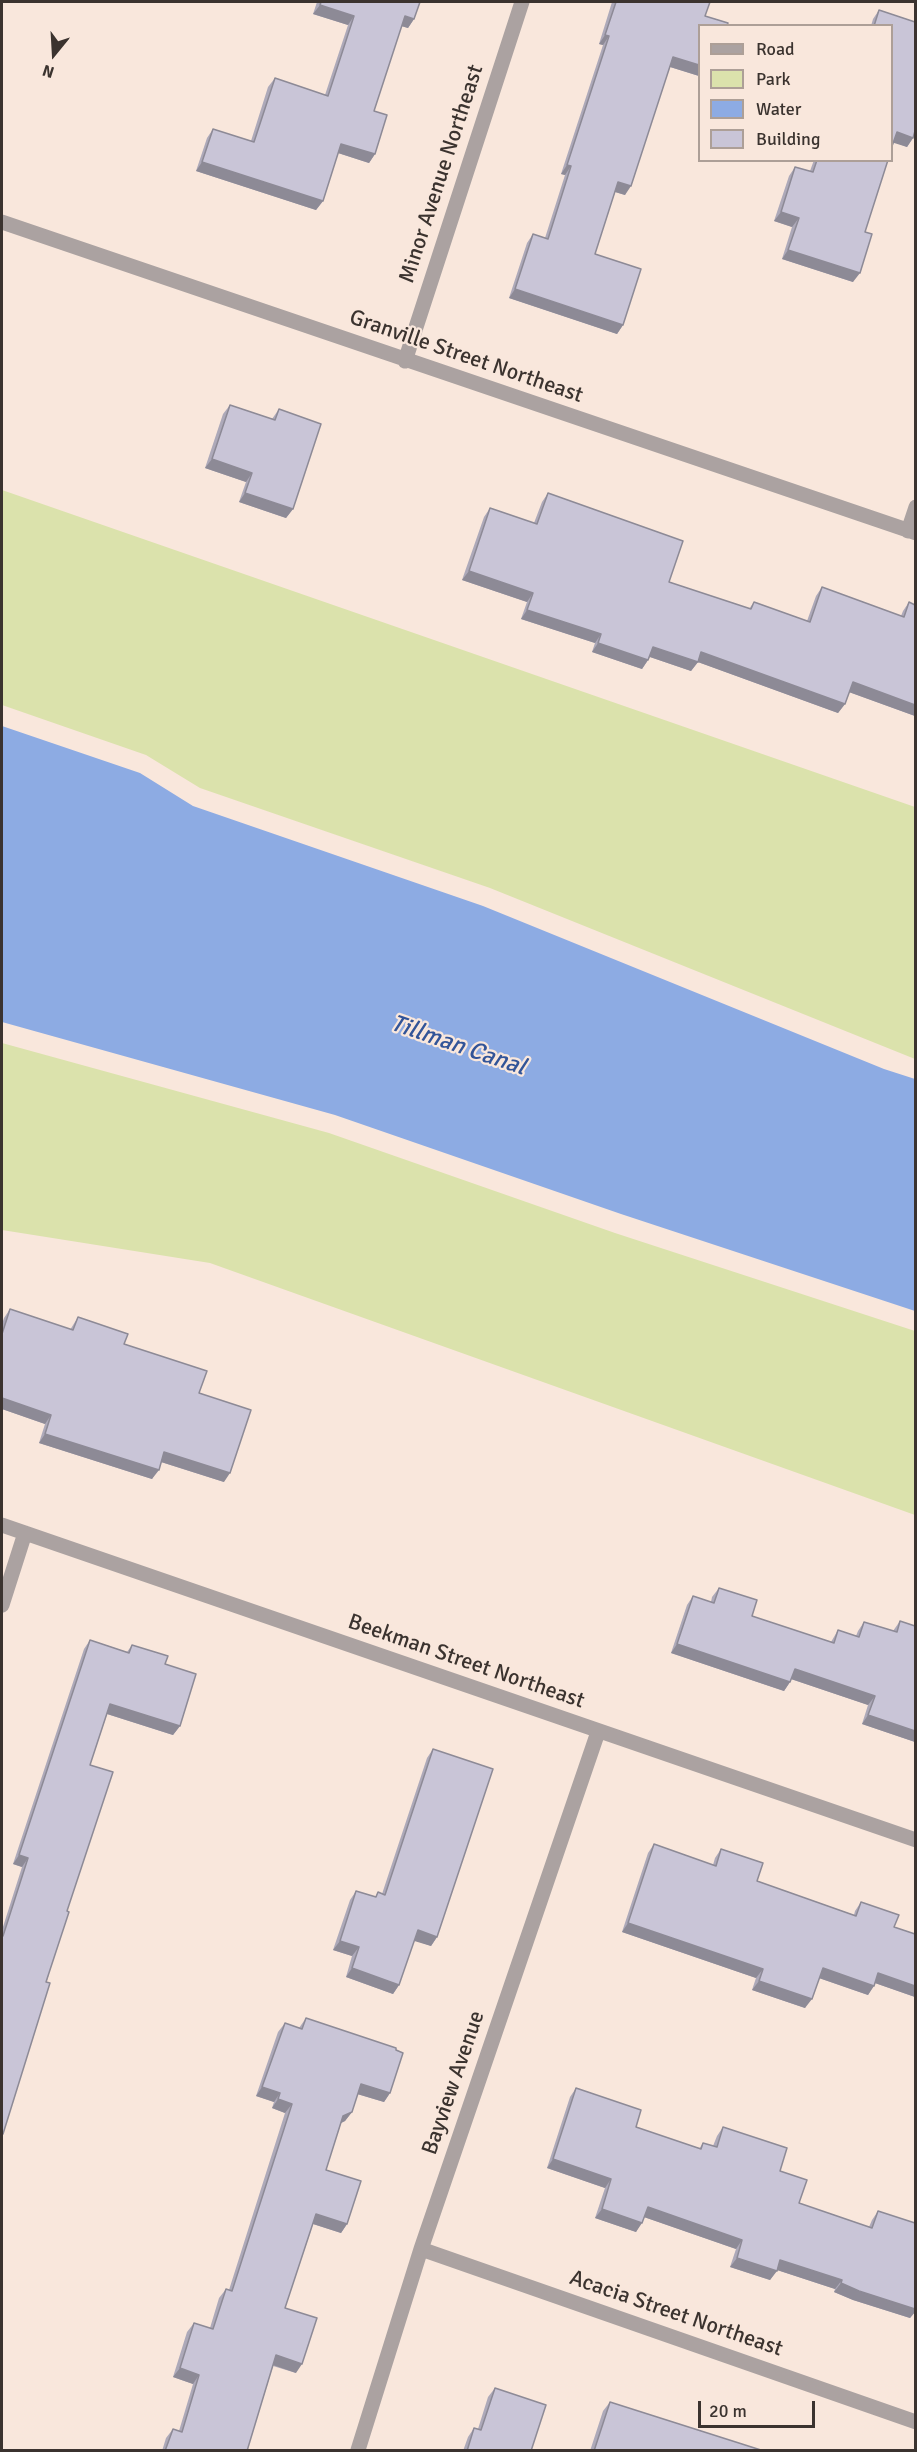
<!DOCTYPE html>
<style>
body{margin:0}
#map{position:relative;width:917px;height:2452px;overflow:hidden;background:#f9e7dc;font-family:Signika,sans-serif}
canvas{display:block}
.frame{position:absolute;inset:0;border:3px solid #3b332f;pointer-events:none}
.legend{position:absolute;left:698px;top:24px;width:195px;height:138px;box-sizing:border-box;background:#f9e7dc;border:2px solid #ad9f97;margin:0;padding:8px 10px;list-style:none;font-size:18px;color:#3b332f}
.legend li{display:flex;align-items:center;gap:12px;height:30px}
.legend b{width:30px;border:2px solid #ad9f97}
.north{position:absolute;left:24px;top:24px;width:60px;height:60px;-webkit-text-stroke:4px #f9e7dc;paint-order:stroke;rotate:198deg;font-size:16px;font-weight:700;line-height:24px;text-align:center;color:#3b332f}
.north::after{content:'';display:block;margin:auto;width:21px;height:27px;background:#3b332f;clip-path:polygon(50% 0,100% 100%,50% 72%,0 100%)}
.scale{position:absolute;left:698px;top:2401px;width:117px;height:27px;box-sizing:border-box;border:3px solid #3b332f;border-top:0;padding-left:8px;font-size:18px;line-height:21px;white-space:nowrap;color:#3b332f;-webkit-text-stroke:4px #f9e7dc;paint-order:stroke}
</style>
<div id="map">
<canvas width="917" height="2452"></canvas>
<div class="frame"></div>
<ul class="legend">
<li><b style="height:8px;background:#aba2a1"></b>Road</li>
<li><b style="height:16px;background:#dbe2ac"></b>Park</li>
<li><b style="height:16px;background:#8dabe3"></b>Water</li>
<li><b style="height:16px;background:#c9c5d7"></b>Building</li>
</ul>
<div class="north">N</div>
<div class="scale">20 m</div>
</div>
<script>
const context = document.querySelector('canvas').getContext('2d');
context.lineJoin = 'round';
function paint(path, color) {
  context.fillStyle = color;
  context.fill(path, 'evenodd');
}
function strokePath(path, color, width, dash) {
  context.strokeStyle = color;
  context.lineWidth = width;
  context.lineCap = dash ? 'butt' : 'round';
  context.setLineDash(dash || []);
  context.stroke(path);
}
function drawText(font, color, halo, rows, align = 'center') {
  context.font = font + ' Signika,sans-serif';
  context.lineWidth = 4.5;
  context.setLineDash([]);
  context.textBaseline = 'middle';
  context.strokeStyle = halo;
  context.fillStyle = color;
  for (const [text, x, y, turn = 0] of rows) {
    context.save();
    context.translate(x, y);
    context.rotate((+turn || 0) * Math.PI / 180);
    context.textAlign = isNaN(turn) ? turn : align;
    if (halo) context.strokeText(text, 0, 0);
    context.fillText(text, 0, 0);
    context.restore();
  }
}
const green = new Path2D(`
 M2,490l913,317v252l-425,-171 -290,-100 -54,-33 -144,-50z
 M2,1043l327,90 286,100 300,98v184l-705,-252 -208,-33z`);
const water = new Path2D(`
 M2,726l138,47 53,33 290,100 401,163 31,10v232l-294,-97 -286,-99 -333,-93z`);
const minor = new Path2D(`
 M2,222l914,311
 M405,361l117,-359
 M908,531l8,-24
 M2,1525l914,315
 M2,1605l23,-72
 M421,2249l495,173
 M358,2450l63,-201 177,-517`);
const wall = new Path2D(`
 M317,2h103l-6,17 -6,9 -7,-2 -27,85 1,43 -6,9 -31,-10 -15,48 -7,9 -120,-39 11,-33 6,-9 38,12 17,-54 7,-9 50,17 23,-70 -35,-11z
 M612,2h98l-11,24v50l-29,-9 -45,128 -10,-3 -20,62 28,71 -6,9 -108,-36 18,-55 6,-9 12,4 20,-63 -4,-1 42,-129 -4,-1z
 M879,10l36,12v109l-2,7 -6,9 -13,-5 -3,8v-124h-20l2,-7z
 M814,160h74l-23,72 -12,50 -71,-23 10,-32 -18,-6 15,-45 6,-9 15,4z
 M230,405l42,14 7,-10 14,100 -7,9 -47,-16 7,-20 -41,-14 18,-54z
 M548,493l121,89 80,27 5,-7 53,19 9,-25 6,-9 79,29 2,-5 6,-9 6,114 -66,-24 -4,12 -7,9 -140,-51 -7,9 -41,-14 -8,12 -50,-17 3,-9 -74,-24 6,-17 -65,-22 22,-63 6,-9 44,15 8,-21z
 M10,1309l60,21 8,-13 46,27 75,49 25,89 -63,-20 -9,17 -113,-36 6,-19 -43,-15v-85l2,-6z
 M719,1588l33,28 79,26 7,-12 18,6 2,-5 6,-9 29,9 7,-10 15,121 -53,-18 6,-19 -77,-26 -1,3 -6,9 -113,-38 16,-48 6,-9 18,6 1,-5z
 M90,1640l37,12 5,-7 33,19 15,62 -7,9 -66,-21 -17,51 -23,146 -64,223 -1,2v-206l20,-63 -9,-3 71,-215z
 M433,1749l4,188 -6,9 -17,-6 -15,45 -6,9 -47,-17 6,-21 -19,-6 17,-50 6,-9 19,6 3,-5 4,2 45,-136z
 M654,1844l59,21 2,-7 6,-9 36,32 97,34 1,-4 6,-9 33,25 21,7v63l-40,-14 -7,12 -49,-17 -14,30 -53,-18 4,-12 -134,-46 26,-79z
 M306,2018l84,75 -6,9 -27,-8 -5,18 -7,9 -4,2 -15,47 21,54 -6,9 -28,-9 -28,84 11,65 -23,-7 -26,85h-85l4,-13 7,-9 6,2 14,-47 -20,-7 14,-45 7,-9 16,5 9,-30 7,-9 3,1 56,-177 -13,-5 2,-6 -18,-6 22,-64 7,-9 14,5z
 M576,2088l60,39 63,22 4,-6 10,3 4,-10 6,-9 57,44 19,32 70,24 3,-7 6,-9 37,101 -5,6 -57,-18 -19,-8 1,-3 -58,-19 -7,10 -40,-13 6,-18 -92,-32 -8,15 -41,-14 10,-30 -58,-20 23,-71z
 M495,2388l36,63h-68l5,-14 6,-9 4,1 10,-32z
 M610,2402l154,49h-174l13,-40z`);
const shadedWall = new Path2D(`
 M320,5l34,11 -6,9 -35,-11z
 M405,16l9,3 -6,9 -10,-3z
 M605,35l4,1 -6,9 -4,-1z
 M673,57l26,8v11l-32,-10z
 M897,132l16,6 -6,9 -16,-5z
 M341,144l34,10 -6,9 -34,-11z
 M202,162l121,39 -7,9 -120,-39z
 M567,165l4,1 -6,9 -4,-1z
 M618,182l13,4 -6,9 -13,-4z
 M781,212l18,6 -7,9 -18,-6z
 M788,250l72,23 -7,9 -71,-23z
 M515,289l108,36 -6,9 -108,-36z
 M212,459l40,14 -6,9 -41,-14z
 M245,493l48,16 -7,9 -47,-16z
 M469,571l64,22 -6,9 -65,-22z
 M527,610l74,24 -6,9 -74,-24z
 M598,643l50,17 -6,9 -50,-17z
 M653,647l45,15 -7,9 -44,-15z
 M701,652l144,52 -7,9 -143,-52z
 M853,682l62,23v11l-69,-25z
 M2,1398l49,17 -6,9 -43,-15z
 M45,1434l114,36 -7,9 -113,-36z
 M164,1452l66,21 -6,9 -66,-21z
 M677,1644l113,38 -6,9 -113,-38z
 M795,1669l80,27 -7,9 -80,-27z
 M110,1704l70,22 -7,9 -69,-22z
 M868,1715l47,16v11l-53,-18z
 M19,1855l9,3 -6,9 -9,-3z
 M628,1923l135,46 -7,9 -134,-46z
 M418,1930l19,7 -6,9 -20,-6z
 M340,1941l19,6 -7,9 -19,-6z
 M352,1968l47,17 -6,9 -47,-17z
 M823,1968l51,18 -6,9 -52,-18z
 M878,1973l37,13v11l-43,-15z
 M759,1981l53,18 -7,9 -53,-18z
 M361,2084l29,9 -6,9 -30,-9z
 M262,2087l18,6 -6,9 -18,-6z
 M278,2099l14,5 -7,9 -13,-5z
 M352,2112l-7,9 -8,4 6,-9z
 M553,2159l58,20 -6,9 -58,-20z
 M648,2207l94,33 -6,9 -95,-33z
 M602,2209l40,14 -6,9 -41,-14z
 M316,2214l31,10 -6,9 -31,-10z
 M737,2258l40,13 -7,9 -40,-13z
 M780,2260l62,20 -7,9 -61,-20z
 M841,2283l74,24v5l-5,6 -57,-18 -19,-8z
 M276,2355l26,9 -6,9 -26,-9z
 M180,2368l19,7 -6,9 -20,-7z`);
const building = new Path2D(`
 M321,2h99l-6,17 -9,-3 -31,95 13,4 -12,39 -34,-10 -18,57 -121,-39 11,-33 41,13 21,-64 53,18 26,-80 -34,-11z
 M616,2h94l-5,14 23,7 -1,3h-28v39l-26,-8 -42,129 -13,-4 -23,72 46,15 -18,56 -108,-36 18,-55 15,5 23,-73 -4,-1 42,-129 -4,-1z
 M879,10l36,12v109l-2,7 -16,-6 -6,17v-123h-17z
 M817,160h71l-23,72 7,2 -12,39 -72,-23 11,-32 -18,-6 14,-45 18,5z
 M230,405l45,15 4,-11 42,15 -28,85 -48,-16 7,-20 -40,-14z
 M548,493l135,48 -14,41 82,27 3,-7 56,20 12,-35 82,30 5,-15 6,3v100l-62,-23 -8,22 -144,-52 -3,10 -45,-15 -5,13 -50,-17 3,-9 -74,-24 6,-17 -64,-22 21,-63 47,16z
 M10,1309l63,21 5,-13 50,17 -4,10 83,27 -8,22 52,17 -21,63 -66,-21 -5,18 -114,-36 6,-19 -49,-17v-64z
 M719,1588l38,12 -5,16 82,27 4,-13 21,7 5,-15 33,10 3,-11 15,5v105l-47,-16 7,-19 -80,-27 -5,13 -113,-38 16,-48 21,7z
 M90,1640l39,13 3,-8 36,11 -3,8 31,10 -16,52 -70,-22 -20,61 23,7 -46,139 2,1 -23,70 4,1 -47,151h-1v-199l1,1 25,-78 -9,-3z
 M433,1749l60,20 -56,168 -19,-7 -19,55 -47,-17 7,-21 -19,-6 16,-50 20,6 2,-5 7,3z
 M654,1844l62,22 5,-17 42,14 -6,18 99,35 5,-14 38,13 -5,12 21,7v52l-37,-13 -4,13 -51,-18 -11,31 -53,-18 4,-12 -135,-46z
 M306,2018l90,30v2l7,3 -13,40 -29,-9 -9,28 -9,4 -17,54 35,11 -14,43 -31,-10 -31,94 32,10 -15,46 -26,-9 -29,96h-82l8,-22 9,3 17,-57 -19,-7 14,-45 19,6 13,-40 6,2 60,-187 -14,-5 2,-6 -18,-6 23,-64 17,6z
 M576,2088l65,22 -5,17 65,22 2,-6 14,4 6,-20 64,21 -7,23 27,9 -8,23 73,25 6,-17 37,12v86l-56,-18 -18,-8 1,-3 -62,-20 -3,11 -40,-13 5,-18 -94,-33 -6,16 -40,-14 9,-30 -58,-20z
 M495,2388l51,17 -15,46h-64l7,-23 7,2z
 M610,2402l154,49h-170z`);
const streetNames = [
 ["Minor Avenue Northeast",442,174,-72],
 ["Granville Street Northeast",466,357,19],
 ["Beekman Street Northeast",466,1662,19],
 ["Bayview Avenue",454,2083,-71],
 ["Acacia Street Northeast",676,2314,19]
];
const waterNames = [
 ["Tillman Canal",458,1046,19]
];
paint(green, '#dbe2ac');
paint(water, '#8dabe3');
strokePath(minor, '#aba2a1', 15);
paint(wall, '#ada9b9');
paint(shadedWall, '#8d8a96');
paint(building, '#c9c5d7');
strokePath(building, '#8d8a96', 1.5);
drawText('22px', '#3b332f', '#f9e7dc', streetNames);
drawText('italic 24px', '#325498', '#f9e7dc', waterNames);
</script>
